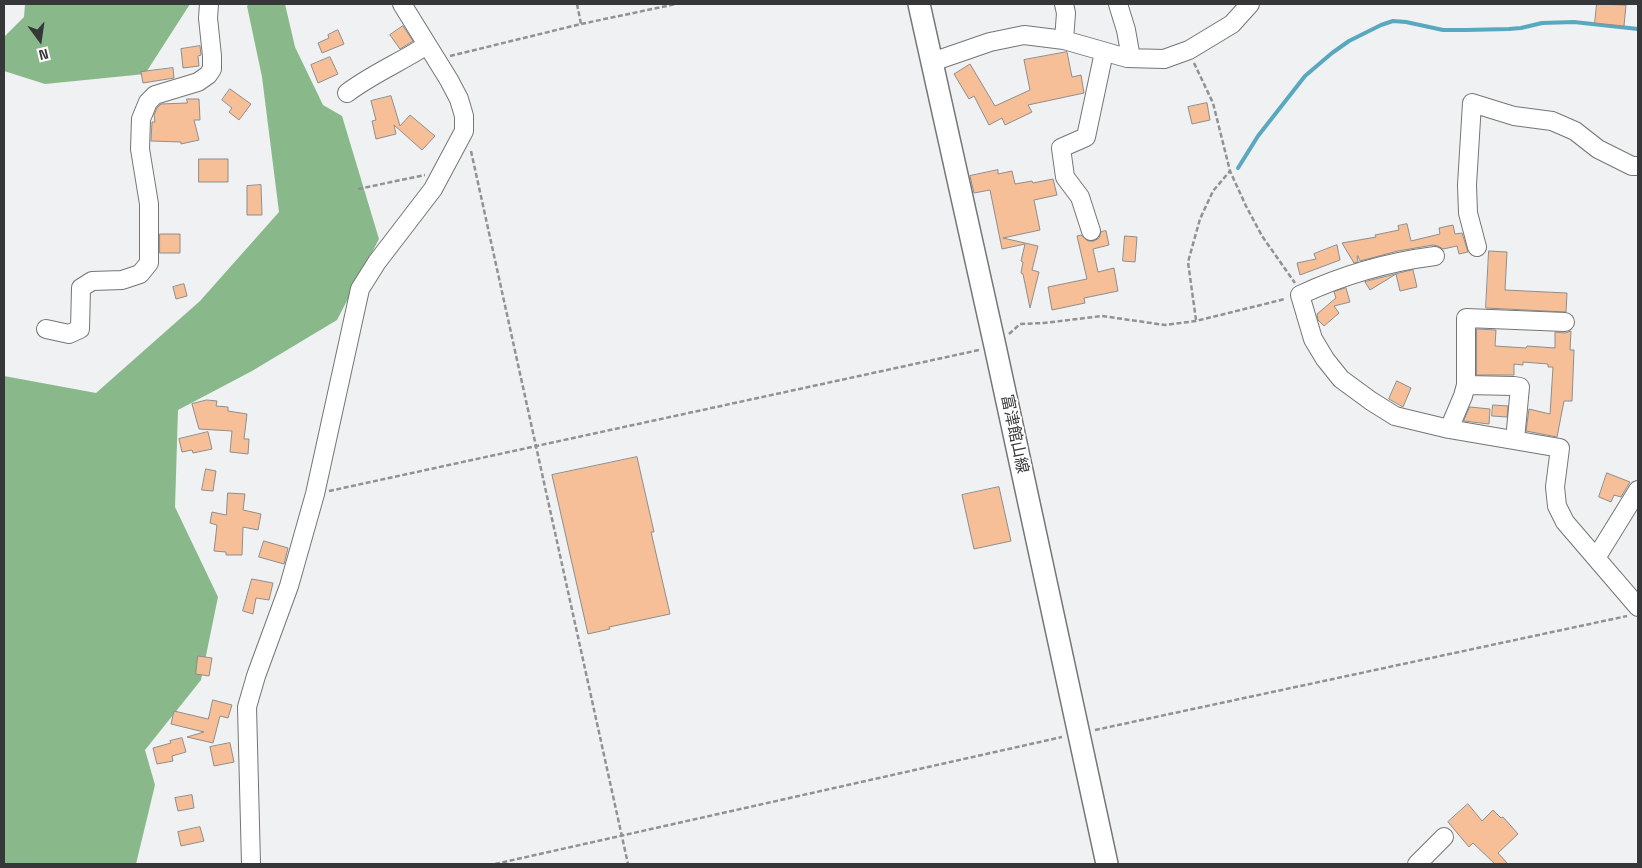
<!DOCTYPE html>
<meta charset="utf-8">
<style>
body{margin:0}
#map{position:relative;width:1642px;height:868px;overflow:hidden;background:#eff1f2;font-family:"Space Grotesk",sans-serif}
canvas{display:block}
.frame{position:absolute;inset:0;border:5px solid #363738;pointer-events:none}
.north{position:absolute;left:15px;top:15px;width:50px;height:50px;-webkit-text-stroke:4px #fff;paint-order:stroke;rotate:166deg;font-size:14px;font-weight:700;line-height:20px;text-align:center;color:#363738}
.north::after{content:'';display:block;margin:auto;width:18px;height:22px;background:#363738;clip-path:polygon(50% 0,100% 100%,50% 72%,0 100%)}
</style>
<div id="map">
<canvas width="1642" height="868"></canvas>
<div class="frame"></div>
<div class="north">N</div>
</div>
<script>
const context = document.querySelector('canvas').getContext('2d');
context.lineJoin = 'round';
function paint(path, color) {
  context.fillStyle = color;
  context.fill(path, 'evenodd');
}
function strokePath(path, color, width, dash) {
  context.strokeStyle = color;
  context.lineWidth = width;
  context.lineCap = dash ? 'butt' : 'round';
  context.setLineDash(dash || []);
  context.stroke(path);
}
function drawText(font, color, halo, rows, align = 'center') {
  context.font = font + ' "Space Grotesk","Noto Sans JP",sans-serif';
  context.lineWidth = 4;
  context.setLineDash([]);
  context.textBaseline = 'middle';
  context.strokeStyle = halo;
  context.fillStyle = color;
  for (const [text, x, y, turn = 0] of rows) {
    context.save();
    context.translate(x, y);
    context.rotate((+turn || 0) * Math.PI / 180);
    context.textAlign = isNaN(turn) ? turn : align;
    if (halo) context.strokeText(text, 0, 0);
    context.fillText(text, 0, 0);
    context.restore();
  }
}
const forest = new Path2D(`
 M25,4h165l-45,70 -100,10 -41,-13v-34l20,-20z
 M249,4h36l10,43 28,58 19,11 37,123 -42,81 -85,51 -74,39 -3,97 43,90 -17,83 -56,70 10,35 -19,79h-132v-488l92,17 104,-92 79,-89 -17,-135 -15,-71z`);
const stream = new Path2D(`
 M1238,168l20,-32 47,-60 27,-23 17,-12 32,-16 12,-4 13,1 37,8h23l43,-1 12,-1 21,-5 32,-1 64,7`);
const building = new Path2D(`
 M1597,4l29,1 -2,21 -29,-3z
 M403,26l10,15 -13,8 -10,-14z
 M338,30l6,14 -22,9 -4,-10 11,-5 -1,-3z
 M200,46l1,9 -3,1 1,10 -16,2 -2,-19z
 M1067,52l5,25 9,-2 3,18 -56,12 4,7 -27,13 -3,-7 -13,7 -15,-29 -5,3 -15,-25 16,-10 25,42 35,-16 -6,-30z
 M330,57l8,17 -20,9 -7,-18z
 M173,68l1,10 -31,5 -2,-11z
 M230,89l21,15 -12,16 -10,-8 3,-4 -10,-8z
 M391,96l9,30 10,-11 25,21 -13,14 -28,-25 2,9 -20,5 -4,-18 4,-1 -5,-19z
 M187,99h12l1,21h-6l5,20 -18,4v-2l-30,-1 1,-19h3l-1,-7 3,-7 4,-4 26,-1z
 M1207,103l3,17 -18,4 -4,-17z
 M199,159h29v23h-29z
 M998,170v4l14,-3 3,13 17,-3 1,2 20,-4 4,16 -23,5 6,30 -37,8 35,8 -6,24 7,2 -9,36 -7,-34 -2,-1 2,-11 -2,-1 4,-17 -23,5 -12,-59 -16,3 -4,-17z
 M261,185l1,30h-15v-29z
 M1407,224l4,17 29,-7 -1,-6 14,-3 2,9 7,-1 6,19 -9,2 -2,-8 -14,3 -5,-3 -5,-1 -35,6 -38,10 -2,-5h-1l1,6 -4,1 -12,-20 34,-6 -1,-2 24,-5 -1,-4z
 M1106,231l3,14 -16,4 5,23 16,-4 4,23 -34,7 1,5 -33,7 -4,-23 39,-8 -10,-43 4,-1 7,6h6l5,-3 2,-6z
 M160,234h20v19h-20z
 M1125,236l12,1 -2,25 -12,-1z
 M1337,245l3,15 -40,15 -3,-12 19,-4 -2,-5z
 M1489,251l18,1 -2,38 62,3 -1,19 -80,-4z
 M1413,270l4,17 -17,4 -4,-17 -26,16 -5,-8z
 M184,284l3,12 -11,3 -3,-12z
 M1346,288l4,14 -16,4 5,7 -15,13 -6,-6 -1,-6 19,-16 -2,-6z
 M1477,329l19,1 -1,16 31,2 1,-2 28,2v-16l10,1 6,-2 -1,19h4l-2,51h-8l-7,36 -31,-6 3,-22 21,5 3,-47h-5v-3l-25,-2v3l-9,-1v11h-37z
 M1397,381l14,7 -8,19 -14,-8z
 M207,400l10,1 -1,5 12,1v4l19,3 -3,25h5l-1,15 -18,-2 2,-21 -33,-2 -7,-25z
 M1493,405l15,1 -1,11 -15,-1z
 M1470,407l20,2 -1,15 -25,-3z
 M208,432l4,17 -19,4 -1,-3 -10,2 -3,-13z
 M637,457l17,75h-3l19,82 -61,13 1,2 -22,5 -36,-159z
 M206,469l10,2 -3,20 -11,-1z
 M1607,473l23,9 -9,15 -7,-2 -3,7 -12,-5z
 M999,487l12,54 -37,8 -12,-54z
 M228,493l17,1 -2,16 18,4 -3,16 -15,-3 -1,28h-16v-3l-12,-1 3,-26 -7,-2 2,-11 14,3z
 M264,541l24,7 -4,16 -25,-7z
 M252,579l21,4 -4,17 -13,-2 -3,16 -10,-3z
 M198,656l14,2 -3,18 -13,-2z
 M213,700l19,5 -4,13 -8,-2 -7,27 -26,-6 17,-5 -33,-8 3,-13 34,8z
 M182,738l4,14 -14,4 1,5 -16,3 -4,-16 18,-5 -1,-2z
 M230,743l4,19 -20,4 -4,-19z
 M192,795l2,13 -16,3 -3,-13z
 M1468,804l14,17 11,-11 8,8 2,-1 15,17 -20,19 10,11h-13l-22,-21 -4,4 -21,-25z
 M200,827l4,14 -23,5 -3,-14z`);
const path = new Path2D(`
 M577,4l4,20
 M450,56l131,-32 95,-20
 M1194,63l19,40 17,68 16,35 16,30 33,47
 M471,151l157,713
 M358,189l67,-14
 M1196,320l-8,-58 12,-43 13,-28 17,-20
 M1009,334l11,-10 24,-1 58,-7 63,9 31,-4 89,-22
 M329,491l650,-141
 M1095,730l532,-114
 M495,864l567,-127`);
const minor = new Path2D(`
 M1118,4l8,26 5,28
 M1064,40l2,-27 -2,-9
 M932,62l58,-20 34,-7 40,5 63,18 37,1 25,-9 43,-26 18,-20
 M347,93c25,-19 54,-31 80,-48
 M1091,231l-11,-34 -15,-20 -4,-29 25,-11 18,-85
 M1477,247l-9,-34 -1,-28 5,-82 42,13 38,5 23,10 23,18 34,17h6
 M1435,256c-47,6 -92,19 -135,39l13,44 12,20 16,20 30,22 24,15 54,13 111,19 -5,39 2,19 8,16 73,85
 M46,329l23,5 11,-5 1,-41 11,-7 30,-1 18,-6 9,-11v-59l-9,-55 1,-30 7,-17 7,-7 43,-13 10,-7 4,-6v-13l-4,-38 1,-14
 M1466,385l48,1 6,1 -5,53
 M1449,429l14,-33 3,-11v-67l99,4
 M1596,558l42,-68
 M251,864l-4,-157 9,-31 33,-90 26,-92 45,-205 17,-27 56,-73 31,-58v-15l-5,-17 -10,-19 -47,-76
 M1417,864l27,-27`);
const major = new Path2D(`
 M919,4l76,342 112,518`);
const streetNames = [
 ["富津館山線",1014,434,78]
];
paint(forest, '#89b98a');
strokePath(stream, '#5aa8bf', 4);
paint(building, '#f7bf97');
strokePath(building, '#8e8d8c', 1);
strokePath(minor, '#747576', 20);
strokePath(major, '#747576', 24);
strokePath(path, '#909293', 2.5, [5, 2.5]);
strokePath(minor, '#fff', 18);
strokePath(major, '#fff', 21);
drawText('16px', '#363738', '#fff', streetNames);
</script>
